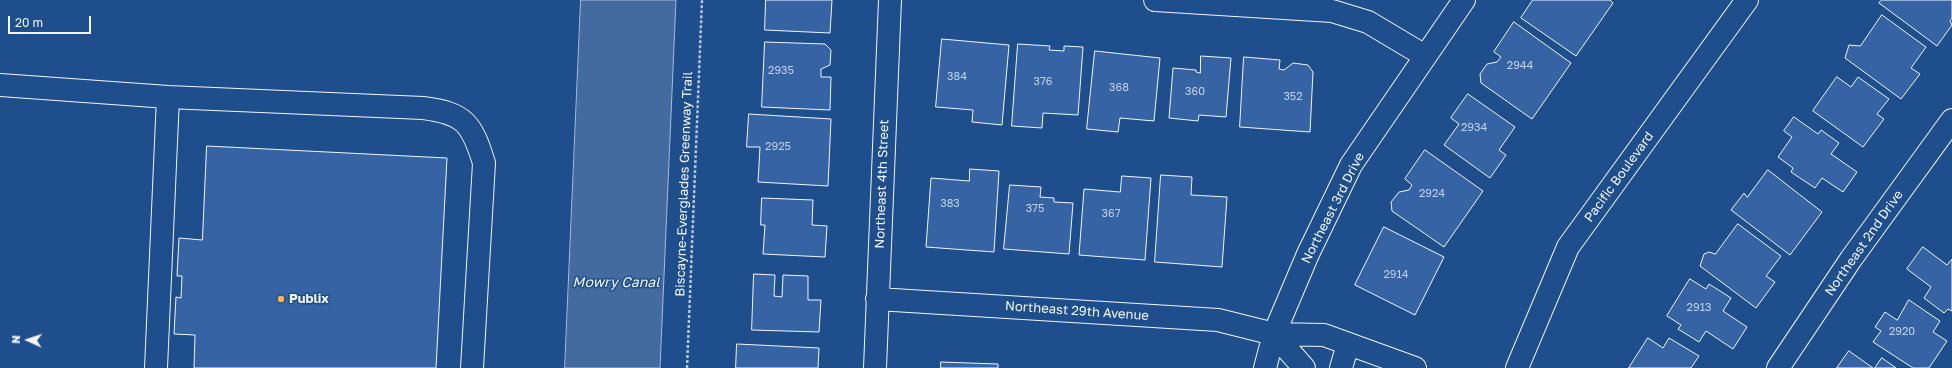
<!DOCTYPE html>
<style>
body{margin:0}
#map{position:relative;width:1952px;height:368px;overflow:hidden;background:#1f4e8c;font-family:"Golos Text",sans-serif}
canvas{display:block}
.north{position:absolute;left:8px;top:320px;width:40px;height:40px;-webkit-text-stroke:3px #1f4e8c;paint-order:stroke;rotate:273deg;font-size:11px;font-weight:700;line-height:16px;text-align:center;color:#f2f6ff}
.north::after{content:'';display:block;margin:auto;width:14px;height:18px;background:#f2f6ff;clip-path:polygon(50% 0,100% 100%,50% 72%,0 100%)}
.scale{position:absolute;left:8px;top:16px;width:83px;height:18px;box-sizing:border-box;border:2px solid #f2f6ff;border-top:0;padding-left:5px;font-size:12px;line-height:14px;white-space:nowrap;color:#f2f6ff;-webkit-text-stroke:3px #1f4e8c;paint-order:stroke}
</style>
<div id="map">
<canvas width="1952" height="368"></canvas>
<div class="north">N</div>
<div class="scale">20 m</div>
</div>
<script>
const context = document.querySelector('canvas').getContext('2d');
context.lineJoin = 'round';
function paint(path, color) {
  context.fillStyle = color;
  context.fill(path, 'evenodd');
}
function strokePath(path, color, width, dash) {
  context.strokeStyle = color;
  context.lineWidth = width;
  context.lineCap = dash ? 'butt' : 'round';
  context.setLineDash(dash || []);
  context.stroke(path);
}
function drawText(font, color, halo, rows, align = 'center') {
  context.font = font + ' "Golos Text",sans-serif';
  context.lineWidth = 3;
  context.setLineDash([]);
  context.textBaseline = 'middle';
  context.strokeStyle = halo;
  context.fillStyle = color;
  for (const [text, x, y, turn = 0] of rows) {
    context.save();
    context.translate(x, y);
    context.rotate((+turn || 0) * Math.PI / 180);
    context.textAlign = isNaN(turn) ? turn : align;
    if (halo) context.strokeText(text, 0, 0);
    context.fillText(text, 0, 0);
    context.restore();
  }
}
const water = new Path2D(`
 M581,0h95l-16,368h-95z`);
const building = new Path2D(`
 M766,0h66l-2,33 -65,-3z
 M1533,0h77l3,3 -37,53 -55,-38z
 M1882,0h70v18l-2,3 2,4 -15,21 -58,-43z
 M1882,15l44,32 -15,21 9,6 -19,25 -56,-41 4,-13 11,1z
 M1514,22l57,41 -39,56 -51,-36 -1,-9 7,-10 10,-2 4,-5 -7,-5z
 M942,39l67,6 -7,80 -30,-3 1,-12 -37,-3z
 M765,42l60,2 6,6 -1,15 -9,4v8h10l-1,33 -68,-3z
 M1018,44l32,2 -1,4 15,1v-5l19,1 -5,68 -35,-2 -1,15 -30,-2z
 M1095,51l65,7 -6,63 -34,-3 -2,14 -31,-3z
 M1201,56l30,2 -5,59 -27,-2 -1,6 -29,-3 4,-50 23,2v2l4,1z
 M1244,57l36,3 -1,9 5,1 9,-7 15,2 5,7 -3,60 -70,-5z
 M1837,77l14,10 7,-10 31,22 -12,15 7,5 -21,28 -50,-36z
 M1468,94l47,33 -16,23 7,5 -16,23 -46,-33 15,-21 -8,-6z
 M749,114l82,5 -3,67 -70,-4 2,-35h-13z
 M1794,117l24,17 3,-4 18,13 -8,11 26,18 -14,20 -21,-14 -7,10 -24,-16 2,-4 -15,-11 14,-20 -8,-6z
 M207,146l240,12 -11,210h-242l1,-33 -21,-1 2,-37 5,1 1,-22h-5l2,-38 23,2z
 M1425,150l58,41 -39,56 -52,-36 -1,-9 8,-10 10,-2 3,-5 -7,-6z
 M970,169l29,2 -5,81 -68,-5 5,-69 38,3z
 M1768,170l54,42 -32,43 -59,-45 13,-17 3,4z
 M1161,175l31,2 -1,18 36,2 -5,70 -67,-5z
 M1122,176l29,2 -6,82 -66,-5 5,-66 36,3z
 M1010,185l31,2 -1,10 14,1v4l19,1 -4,51 -65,-5z
 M762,198l51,2 -1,25 15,1 -2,31 -62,-3 2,-29h-4z
 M1738,224l43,32 -15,20 9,6 -19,26 -56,-42 4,-12 5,-2 6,2z
 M1384,227l60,30 -29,58 -60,-30z
 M1923,247l24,18 5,-6v52l-4,-2 -4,4 -20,-15 7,-11 -24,-18z
 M754,274l21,1 -1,21 8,1 1,-22 25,1v24h13l-2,32 -67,-2z
 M1690,279l16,10 3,-5 22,14 -8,13 24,16 -14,22 -27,-18 -7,11 -21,-13 3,-4 -14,-9z
 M1909,300l31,21 -7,11 14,9 -18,27h-16l-40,-26 8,-11 -6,-4 10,-15 12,8z
 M1648,338l15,10 6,-10 30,18 -8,12h-62z
 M737,344l82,4 -1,20h-82z
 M1849,351l24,17h-36z
 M1882,358l14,10h-21z
 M941,362l57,2v4h-57z`);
const path = new Path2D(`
 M687,368l15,-368`);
const minor = new Path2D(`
 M1155,0l177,11 36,11 57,34
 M0,85l168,12
 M877,299l341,21 56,14 50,1 91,33
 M1274,334l30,34
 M156,368l12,-271 255,11c42,5 49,16 61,55l-12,205
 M875,368l15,-368
 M1265,368l9,-34 34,-80 43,-89 113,-165
 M1341,368l7,-24
 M1517,368l51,-121 179,-247
 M1778,368l73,-109 101,-139`);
const markers = [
 [281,299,4,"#ffb74d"]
];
const numberNames = [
 ["2944",1520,66],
 ["2935",781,71],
 ["384",957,77],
 ["376",1043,82],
 ["368",1119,88],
 ["360",1195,92],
 ["352",1293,97],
 ["2934",1474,128],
 ["2925",778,147],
 ["2924",1432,194],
 ["383",950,204],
 ["375",1035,209],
 ["367",1111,214],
 ["2914",1396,275],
 ["2913",1699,308],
 ["2920",1902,332]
];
const streetNames = [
 ["Pacific Boulevard",1619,177,-54],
 ["Biscayne-Everglades Greenway Trail",684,184,-88],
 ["Northeast 4th Street",882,184,-88],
 ["Northeast 3rd Drive",1333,208,-63],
 ["Northeast 2nd Drive",1864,243,-55],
 ["Northeast 29th Avenue",1077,311,4]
];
const poiNames = [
 ["Publix",289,299]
];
const waterNames = [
 ["Mowry Canal",616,283]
];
paint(water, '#446ba0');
strokePath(water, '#a8bbd7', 1);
paint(building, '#3563a3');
strokePath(building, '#f2f6ff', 1);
strokePath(minor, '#f2f6ff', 24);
strokePath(path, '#b3c4dc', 2.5, [3, 2]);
strokePath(minor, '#1f4e8c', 22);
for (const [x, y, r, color] of markers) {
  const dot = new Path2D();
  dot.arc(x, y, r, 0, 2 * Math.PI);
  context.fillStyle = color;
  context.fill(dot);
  strokePath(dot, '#1f4e8c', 1.5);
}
drawText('11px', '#c3d1e8', null, numberNames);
drawText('13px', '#f2f6ff', '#1f4e8c', streetNames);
drawText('bold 13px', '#f2f6ff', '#1f4e8c', poiNames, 'left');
drawText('italic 14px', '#f2f6ff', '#1f4e8c', waterNames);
</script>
